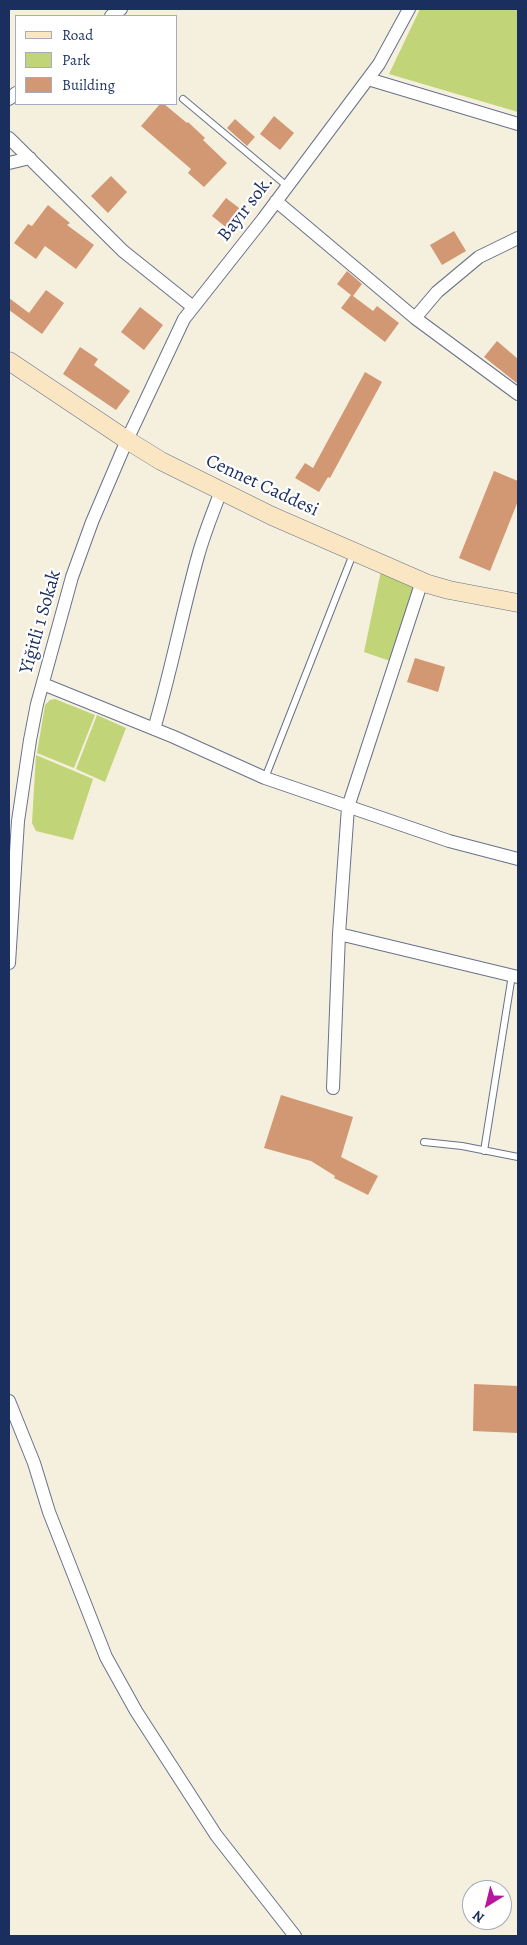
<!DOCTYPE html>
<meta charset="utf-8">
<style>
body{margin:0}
#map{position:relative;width:527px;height:1945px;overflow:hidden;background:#f5efde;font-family:Alegreya,serif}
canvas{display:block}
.frame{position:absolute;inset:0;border:10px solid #1b2f5e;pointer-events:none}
.legend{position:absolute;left:15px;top:15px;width:162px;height:90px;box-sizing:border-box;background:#fff;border:1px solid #a4acbf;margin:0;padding:6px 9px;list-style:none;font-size:15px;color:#1b2f5e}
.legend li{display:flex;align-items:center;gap:10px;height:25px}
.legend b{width:25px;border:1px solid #a4acbf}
.north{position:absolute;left:462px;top:1880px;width:50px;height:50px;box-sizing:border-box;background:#fff;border:1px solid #a4acbf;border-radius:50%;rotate:216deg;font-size:14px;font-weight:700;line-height:20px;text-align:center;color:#1b2f5e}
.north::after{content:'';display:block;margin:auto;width:18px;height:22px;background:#b5179e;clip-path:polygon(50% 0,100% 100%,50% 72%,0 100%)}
</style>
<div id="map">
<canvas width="527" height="1945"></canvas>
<div class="frame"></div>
<ul class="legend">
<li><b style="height:6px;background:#fbe6c4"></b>Road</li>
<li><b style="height:14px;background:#c1d478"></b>Park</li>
<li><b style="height:14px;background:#d29773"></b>Building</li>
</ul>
<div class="north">N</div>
</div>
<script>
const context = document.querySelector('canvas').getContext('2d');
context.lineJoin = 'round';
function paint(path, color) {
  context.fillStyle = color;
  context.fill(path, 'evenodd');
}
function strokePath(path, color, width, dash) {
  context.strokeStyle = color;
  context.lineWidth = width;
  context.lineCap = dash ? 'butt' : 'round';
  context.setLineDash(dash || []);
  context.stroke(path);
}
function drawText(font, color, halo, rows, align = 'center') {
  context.font = font + ' Alegreya,serif';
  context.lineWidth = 4.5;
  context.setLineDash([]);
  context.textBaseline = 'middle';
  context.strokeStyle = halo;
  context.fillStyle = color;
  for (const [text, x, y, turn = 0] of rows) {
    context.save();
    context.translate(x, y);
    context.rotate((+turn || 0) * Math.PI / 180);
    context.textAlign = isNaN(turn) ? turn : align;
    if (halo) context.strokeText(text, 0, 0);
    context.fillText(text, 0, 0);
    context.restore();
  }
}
const green = new Path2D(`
 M420,9h98v103l-129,-38z
 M381,571l34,14 -25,76 -26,-9z
 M55,699l40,16 -21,53 -37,-15 8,-48 5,-5z
 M97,715l29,13 -21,54 -29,-13z
 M36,755l57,24 -20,61 -37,-9 -4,-8z`);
const building = new Path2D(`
 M160,104h4l23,19 1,-1 17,16 -2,2 24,23 -23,24 -16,-14 3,-4 -50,-43z
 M274,116l20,17 -14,17 -20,-16z
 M235,119l20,18 -8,9 -20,-18z
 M111,176l16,16 -19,21 -17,-17z
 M226,198l21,16 -15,18 -20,-16z
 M48,205l22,18 -3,2 27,20 -18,24 -31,-23 -9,13 -22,-16 14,-19 4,2z
 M454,231l12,20 -24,14 -12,-20z
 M347,271l15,13 -9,12 20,15 4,-5 22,17 -14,19 -44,-34 10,-13 -14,-11z
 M46,290l18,13 -22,31 -33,-24v-12l20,15z
 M140,307l23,18 -19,25 -23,-18z
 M497,341l21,18v25l-34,-27z
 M80,347l18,12 -4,6 36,26 -14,19 -53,-36z
 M365,372l17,10 -52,96 -2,-1 -9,15 -24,-14 10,-15 8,5z
 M494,471l24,10v20l-28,70 -31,-13z
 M415,658l30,9 -7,25 -31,-10z
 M281,1095l72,22 -12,40 37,19 -10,19 -34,-17 1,-2 -24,-15 -47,-13z
 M474,1384l44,2v47l-45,-2z`);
const lane = new Path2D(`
 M183,99l104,87
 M265,778l88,-224
 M424,1142l38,4 56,11
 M484,1151l28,-176`);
const street = new Path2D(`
 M111,16l10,-7
 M368,79l150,45
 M9,99l7,-6
 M9,138l114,113 70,56
 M9,163l21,-5
 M276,201l139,117 103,76
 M415,318l22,-26 42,-35 39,-19
 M43,684l131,53 91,41 184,63 69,18
 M154,729c17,-57 28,-116 44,-173 6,-22 15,-44 23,-65
 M339,934l179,43
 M9,963l9,-142 12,-81 7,-36 35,-127 20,-55 35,-82 57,-121 79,-100 116,-155 30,-55
 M333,1088l6,-154 9,-127 74,-226
 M9,1401l25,62 15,49 57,145 30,54 80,124 79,101`);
const secondary = new Path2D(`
 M9,361l118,79 34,21 111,55 156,68 21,6 69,13`);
const streetNames = [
 ["Bayır sok.",246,209,-52],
 ["Cennet Caddesi",262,486,25],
 ["Yiğitli 1 Sokak",41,622,-74]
];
paint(green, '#c1d478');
paint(building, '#d29773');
strokePath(lane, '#67728b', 8);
strokePath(street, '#67728b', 14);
strokePath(secondary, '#67728b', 19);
strokePath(lane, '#fff', 6);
strokePath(street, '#fff', 12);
strokePath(secondary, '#fbe6c4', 18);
drawText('19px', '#1b2f5e', '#fff', streetNames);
</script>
